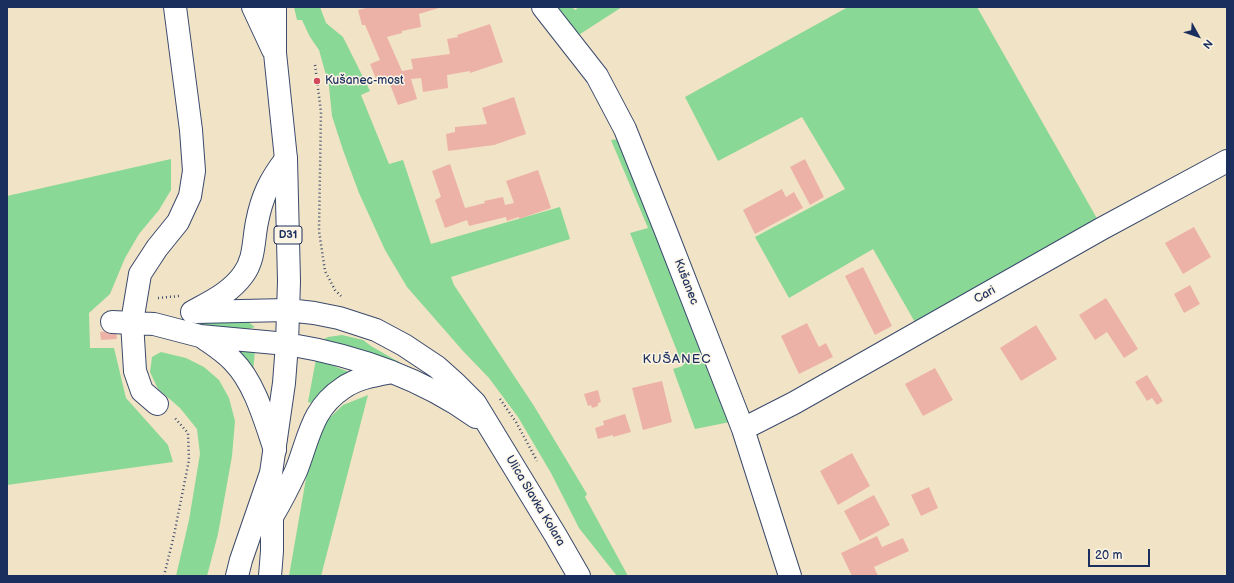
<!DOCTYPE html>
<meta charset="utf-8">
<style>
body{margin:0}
#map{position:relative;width:1234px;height:583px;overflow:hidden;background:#f1e3c5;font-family:"Balsamiq Sans",sans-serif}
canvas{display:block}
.frame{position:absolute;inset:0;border:8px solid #1b2f5e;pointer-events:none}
.north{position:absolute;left:1178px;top:16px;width:40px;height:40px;-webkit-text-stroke:3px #fcf5e5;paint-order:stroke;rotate:130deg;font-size:11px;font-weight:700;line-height:16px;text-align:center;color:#1b2f5e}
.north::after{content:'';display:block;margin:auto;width:14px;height:18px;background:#1b2f5e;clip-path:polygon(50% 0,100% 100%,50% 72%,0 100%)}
.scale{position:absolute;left:1088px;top:549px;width:62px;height:18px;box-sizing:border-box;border:2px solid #1b2f5e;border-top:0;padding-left:5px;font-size:12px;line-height:14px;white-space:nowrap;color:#1b2f5e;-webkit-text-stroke:3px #fcf5e5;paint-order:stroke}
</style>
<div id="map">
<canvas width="1234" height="583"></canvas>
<div class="frame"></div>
<div class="north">N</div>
<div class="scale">20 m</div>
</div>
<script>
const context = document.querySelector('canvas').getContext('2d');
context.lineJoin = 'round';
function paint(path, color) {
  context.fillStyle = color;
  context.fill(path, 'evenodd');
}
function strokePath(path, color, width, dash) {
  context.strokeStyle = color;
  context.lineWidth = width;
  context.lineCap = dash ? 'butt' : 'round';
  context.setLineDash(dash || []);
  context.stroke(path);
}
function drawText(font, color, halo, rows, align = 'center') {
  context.font = font + ' "Balsamiq Sans",sans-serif';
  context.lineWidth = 3;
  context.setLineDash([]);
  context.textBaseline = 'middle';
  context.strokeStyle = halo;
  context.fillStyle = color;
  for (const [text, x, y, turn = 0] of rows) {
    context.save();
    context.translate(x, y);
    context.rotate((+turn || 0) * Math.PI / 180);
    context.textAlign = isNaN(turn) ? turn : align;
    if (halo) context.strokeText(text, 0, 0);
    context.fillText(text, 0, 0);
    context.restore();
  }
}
const green = new Path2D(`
 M294,7h26l6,16 17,14 27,54 -9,4 28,69 14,-4 28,84 129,-37 10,32 -119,38 3,8 80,121 53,88 -2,3 43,79h-11l-38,-48 -28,-55 -33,-56 -29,-39 -26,-27 -56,-64 -22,-37 -26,-57 -16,-43 -11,-34 -3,-30 -10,-36 -9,-13 -8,-17h-5z
 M553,7h19l3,3 4,-3h43l-48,31z
 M848,7h129l122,215 -183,102 -43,-75 -84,49 -34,-61 90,-48 -43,-72 -84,44 -33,-64z
 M620,139l110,283 -35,7 -22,-60 10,-3 -53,-133 18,-5 -37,-88z
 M171,159v31l-12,20 -20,24 -14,24 -15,36 -21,19 1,35h24l12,50 42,47 5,17 -166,23v-289z
 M191,319l56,2 8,6 -14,4 -40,-7z
 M342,335l21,5 8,6 33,19h-8l-69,-23 -3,-3 4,-2z
 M236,348l19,1 -2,25z
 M161,352l25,6 18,9 15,13 10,18 6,23 -3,35 -14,78 -11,42h-31l13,-56 11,-66 -3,-25 -17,-21 -22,-19 -8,-17 2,-15z
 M316,359l33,13 -1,5c-18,5 -25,10 -33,27l-7,-2z
 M368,395l-47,181h-32l23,-132 10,-19 21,-20z`);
const building = new Path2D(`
 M370,7h72l-23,7 2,13 -19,4v2l-15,4 15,34 11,-2 -2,-10 39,-5 -3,-15 11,-2 -1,-2 33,-11 13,38 -33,11v-2l-23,4 1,13 -25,4 -2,-14 -10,1 6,20 -19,6 -9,-23 -10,4 -9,-22 10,-4 -15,-35h-3l-4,-15z
 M514,97l12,37 -32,11 -46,6 -2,-17 9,-2v-5l32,-3 -5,-16z
 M805,159l19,38 -14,8 -20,-38z
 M450,164l15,44 20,-5 -1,-2 19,-4 2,8 9,-2 -8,-22 32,-11 13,38 -32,11v-2l-12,4 -1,-4 -37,9 -2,-6 -22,8 -10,-28 6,-3 -9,-26z
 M782,189l4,8 8,-5 9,16 -48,26 -12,-24z
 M1194,227l17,30 -28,17 -18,-31z
 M863,267l29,59 -17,9 -30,-59z
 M1190,285l10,19 -16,9 -10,-19z
 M1106,298l32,51 -14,9 -17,-26 -12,8 -16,-25z
 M807,323l12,24 7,-4 7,14 -34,17 -18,-38z
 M1036,325l21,34 -36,22 -21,-33z
 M116,330l1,9 -16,1 -1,-8z
 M935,368l18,32 -30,16 -18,-32z
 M1147,375l16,26 -6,4 -5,-7 -5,3 -12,-19z
 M662,381l10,41 -29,8 -11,-42z
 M598,390l3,12 -3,1v3l-6,2 -1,-3 -3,1 -4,-12z
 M625,414l6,18 -18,5v-2l-15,4 -3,-11 9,-3 -1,-4z
 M852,453l18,33 -32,19 -18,-34z
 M929,487l9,21 -17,8 -10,-21z
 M874,495l16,30 -30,16 -16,-30z
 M877,536l5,11 21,-9 6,13 -35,16 4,9h-26l-11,-23z`);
const path = new Path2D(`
 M315,65l6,47 -2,119 6,40 10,19 6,6
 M158,298l21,-2
 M500,399l16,23 21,39
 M164,576l10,-41 15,-75 -1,-27 -14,-16`);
const minor = new Path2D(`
 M543,7l54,69 28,53 40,100 78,200 47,147
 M192,312c18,-10 38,-19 51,-37 12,-16 10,-34 14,-53 5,-26 13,-42 29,-63
 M195,312l93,-2
 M112,322l42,2 46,12 87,8
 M201,336c11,8 23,15 32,25 22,22 32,60 42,89
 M157,404l-15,-13 -7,-20 -3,-49 8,-48 17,-26 21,-26 12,-26 4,-25 -3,-41 -16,-123
 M743,429l51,-26 307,-174 126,-68`);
const major = new Path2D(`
 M253,7l20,43
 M288,310l26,3 25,5 37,12 28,15 33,22 19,17 19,19 81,133 23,40
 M287,344c67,11 133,33 189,73
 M273,515c9,-15 16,-29 23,-44 13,-32 15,-62 47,-83 14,-10 33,-13 49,-16
 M237,576l4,-16 30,-87 13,-90 3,-39 2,-63 -3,-122 -11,-106v-46
 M270,576l2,-25v-51`);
const markers = [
 [317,81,4,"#d1495b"]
];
const shields = [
 [288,235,28]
];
const shieldNames = [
 ["D31",288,235]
];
const poiNames = [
 ["Kušanec-most",325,81]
];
const streetNames = [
 ["Kušanec",686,282,69],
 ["Cari",985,295,-30],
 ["Ulica Slavka Kolara",535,501,59]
];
const neighbourhoodNames = [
 ["KUŠANEC",677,360]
];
paint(green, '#8ad896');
paint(building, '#edb2a7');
strokePath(minor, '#3b4a6d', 24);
strokePath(major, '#3b4a6d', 24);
strokePath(path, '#3b4a6d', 2.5, [1, 3]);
strokePath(minor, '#fff', 22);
strokePath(major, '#fff', 22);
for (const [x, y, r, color] of markers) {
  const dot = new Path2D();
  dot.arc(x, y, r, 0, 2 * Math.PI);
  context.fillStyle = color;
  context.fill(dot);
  strokePath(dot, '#fcf5e5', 1.5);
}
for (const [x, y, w] of shields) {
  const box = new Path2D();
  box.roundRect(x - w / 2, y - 9, w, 18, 3);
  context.fillStyle = '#fcf5e5';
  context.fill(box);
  strokePath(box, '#1b2f5e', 1);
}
drawText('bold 11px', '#1b2f5e', null, shieldNames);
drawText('12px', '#1b2f5e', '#fcf5e5', poiNames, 'left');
drawText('12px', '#1b2f5e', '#fcf5e5', streetNames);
context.letterSpacing = '1px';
drawText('13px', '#1b2f5e', '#fcf5e5', neighbourhoodNames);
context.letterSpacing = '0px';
</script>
